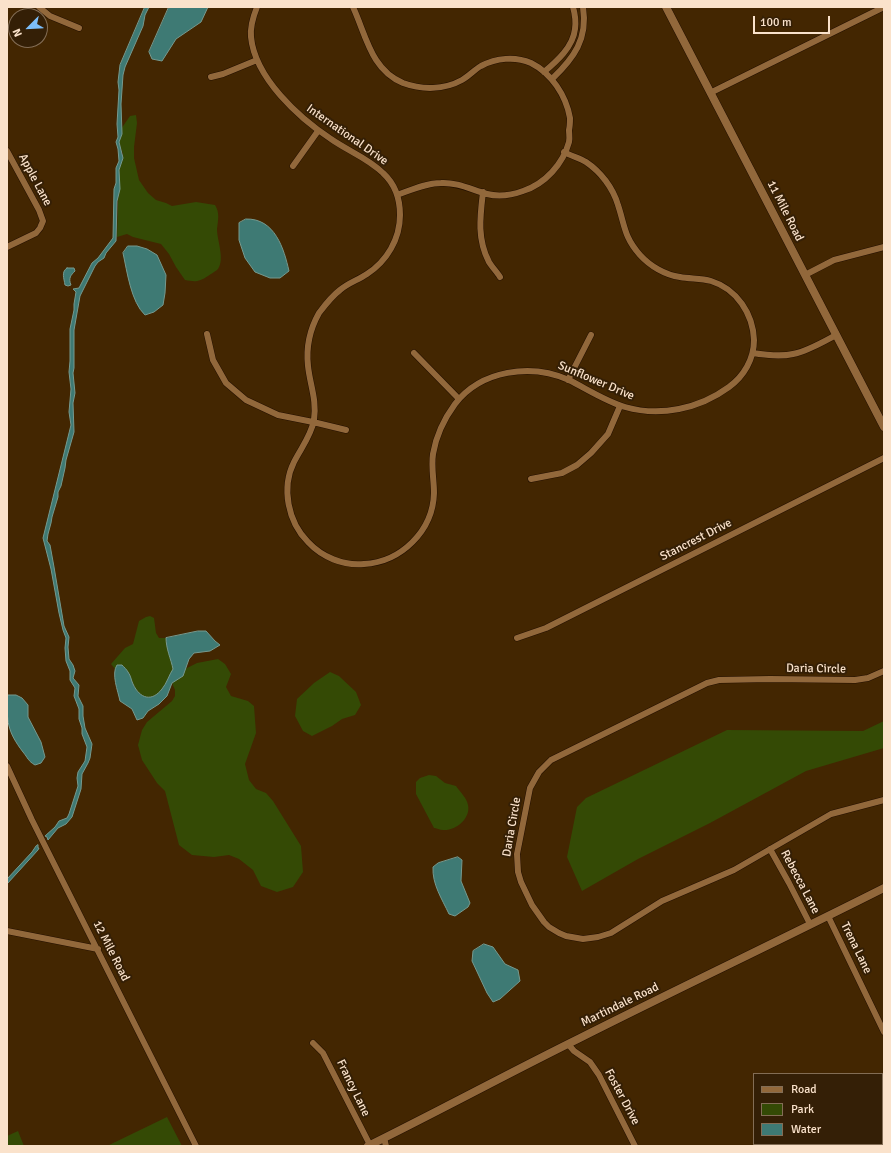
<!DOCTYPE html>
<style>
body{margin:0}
#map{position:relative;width:891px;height:1153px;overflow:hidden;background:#432601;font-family:Signika,sans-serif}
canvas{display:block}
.frame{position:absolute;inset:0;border:8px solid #fae2cb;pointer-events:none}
.legend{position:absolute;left:753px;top:1073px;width:130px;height:72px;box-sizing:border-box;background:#341f06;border:1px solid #836d55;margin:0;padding:5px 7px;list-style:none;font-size:12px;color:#fae2cb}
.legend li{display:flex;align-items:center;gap:8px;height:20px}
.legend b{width:20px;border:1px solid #836d55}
.north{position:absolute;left:8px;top:8px;width:40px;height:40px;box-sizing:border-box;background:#341f06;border:1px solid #836d55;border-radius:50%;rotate:246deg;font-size:11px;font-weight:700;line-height:16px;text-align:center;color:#fae2cb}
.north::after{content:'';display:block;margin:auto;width:14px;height:18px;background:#7cbef9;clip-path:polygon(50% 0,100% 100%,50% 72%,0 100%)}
.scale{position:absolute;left:753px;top:16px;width:77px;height:18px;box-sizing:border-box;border:2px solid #fae2cb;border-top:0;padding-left:5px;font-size:12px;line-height:14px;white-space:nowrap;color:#fae2cb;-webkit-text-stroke:3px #341f06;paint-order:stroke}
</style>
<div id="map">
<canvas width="891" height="1153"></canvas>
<div class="frame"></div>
<ul class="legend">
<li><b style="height:5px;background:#92683b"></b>Road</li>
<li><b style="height:11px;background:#344a05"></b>Park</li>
<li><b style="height:11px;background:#3e7a74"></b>Water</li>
</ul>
<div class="north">N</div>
<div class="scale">100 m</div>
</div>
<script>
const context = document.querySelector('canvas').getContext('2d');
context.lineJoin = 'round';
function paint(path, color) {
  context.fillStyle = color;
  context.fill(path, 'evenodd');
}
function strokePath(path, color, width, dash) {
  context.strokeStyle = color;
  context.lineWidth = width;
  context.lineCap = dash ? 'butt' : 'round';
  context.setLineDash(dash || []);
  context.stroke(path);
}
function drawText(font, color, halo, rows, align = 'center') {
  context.font = font + ' Signika,sans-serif';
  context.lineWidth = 4;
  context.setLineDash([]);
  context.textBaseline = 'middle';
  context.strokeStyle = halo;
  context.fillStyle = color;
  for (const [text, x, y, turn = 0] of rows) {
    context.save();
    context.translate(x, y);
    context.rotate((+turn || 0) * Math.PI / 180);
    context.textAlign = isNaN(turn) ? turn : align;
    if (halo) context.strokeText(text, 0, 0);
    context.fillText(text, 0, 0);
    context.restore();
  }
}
const green = new Path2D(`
 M136,115l1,8 -3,24v11l5,22 9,13 8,7 10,3 6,3 24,-4 19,3c5,8 3,15 2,24 0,11 8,30 1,40 -2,2 -7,5 -10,7 -9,6 -13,6 -23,4l-9,-13 -7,-13 -8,-10 -28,-7 -6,-3 -10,3 2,-67 2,-6 2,-10 -4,-12 3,-10 -1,-3 9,-13z
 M150,616l4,2 2,15 3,5h7c0,11 5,21 8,31 -5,6 -7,14 -11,19 -10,13 -21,12 -29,-2 -3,-4 -3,-11 -6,-14 -3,-3 -8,-5 -11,-7l-2,4 -4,-5 14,-16 8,-4 6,-23 7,-4z
 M218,659l7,5 6,10 -5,13 5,9 17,5 6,5 2,27 -11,31 4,16 7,9 10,4 7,8 28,45 2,26 -10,15 -16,5 -16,-6 -8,-16 -14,-11 -10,-4 -15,2 -22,-2 -13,-10 -14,-54 -8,-8 -15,-23 -4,-15 4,-15 5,-8 25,-21 3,-5v-6l-3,-7 11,-7 2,-7 12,-6z
 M330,672l9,4 17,16 5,13 -6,10 -13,4 -10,7 -20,10 -9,-5 -8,-15 2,-17 17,-16z
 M884,721v27l-78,23 -96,52 -72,36 -56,32 -15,-34 10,-50 9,-9 141,-68 136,1z
 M429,775l7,1 9,7 11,3c4,6 11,12 12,19 3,13 -12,26 -25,25 -3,0 -7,-2 -9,-2l-18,-34v-12l4,-4z
 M167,1117l15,29h-75z
 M18,1131l6,15h-17v-10z`);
const water = new Path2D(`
 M145,7h4l-4,8 -2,11 -18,41 -2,8 -2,29 1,30 -3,8 4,16 -4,12 1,19 -3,12 -1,40 -10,12 -2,5 -6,4 -3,4 -15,30 -6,34v38l-1,5 2,20 -2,10 1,29 -8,28 -1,8 -4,18 -3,6v5l-6,20 -1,6 -3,11 -1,7 3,4 4,22 10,59 5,11 -1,10 1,12 4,6 2,6 -2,7 6,7 -1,11 5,10v10l2,12 7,16 -2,14 -2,5 -6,11 -1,15 -9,28 -6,7 -8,4 -10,12 -1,-3 -2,-1 10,-9 4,-6 8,-3 2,-4 9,-28 -1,-8 1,-6 7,-11 2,-14 -5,-13v-6l-3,-9v-10l-5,-13 1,-8 -5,-8v-9l-4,-10 -1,-13 1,-10 -3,-8 -4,-17 -8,-44 -8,-31 28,-113 -2,-13 2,-23 -2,-17 1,-11v-32l4,-19v-6l2,-12 -3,-3 6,-1 13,-25 6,-5 15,-20 1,-49 2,-6v-15l3,-7 -1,-12 -2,-7 2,-5 -1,-13 2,-34 -1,-8 2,-17z
 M169,7h39l-7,15 -25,17 -14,22 -10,-2 -3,-7z
 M246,219c29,-1 38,30 43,52l-9,7h-10l-15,-6 -10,-14 -6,-18v-17z
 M128,246h9l10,3 10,6 9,20 -1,18 -2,12 -9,7 -9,3c-14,-13 -18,-44 -22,-62z
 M67,268h7l1,3c-4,4 -7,7 -4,14l-3,1 -3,-1c-1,-7 -4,-13 2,-17z
 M198,631h8l9,10 5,4 -10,6 -16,2 -5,6 -6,17 -11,7 -5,13 -8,8 -11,7 -5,7 -6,2 -5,-11 -12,-8c-2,-10 -9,-27 -3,-36h5c2,2 5,5 6,7 3,4 3,8 5,12 7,15 19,18 29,5 5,-6 7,-14 11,-20 -2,-10 -7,-20 -7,-31z
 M8,695h8l6,3 6,7v12l13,25 4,15 -4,6 -6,2c-7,-4 -7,-7 -12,-13 -16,-21 -16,-30 -16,-56z
 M38,845v3h1l-1,2 -31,34v-5l25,-27 4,-6z
 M458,857l4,3 -1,21 9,22 -2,4 -13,9 -6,-2c-7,-15 -17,-30 -16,-47l5,-4z
 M484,944l9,3 12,17 13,6 2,11 -20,18 -7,3 -6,-9 -15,-32 1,-10z`);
const street = new Path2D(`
 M39,7l11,9 29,12
 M257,7c-4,10 -7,19 -6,30 4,41 48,81 80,102 17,12 37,19 52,34 12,11 17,26 17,42 0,24 -13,46 -33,59 -9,6 -19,9 -27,16 -8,6 -15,15 -21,23 -9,16 -13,35 -11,53 2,19 9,34 6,54 -3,16 -13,28 -20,42 -13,26 -6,60 14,80 14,15 35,24 56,22 37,-2 69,-33 70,-71 0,-13 -3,-26 -1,-39 3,-18 11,-35 22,-50 26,-34 76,-41 114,-24 18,9 36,21 56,27 35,10 74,2 104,-20 15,-11 25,-28 25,-47 -1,-26 -17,-51 -43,-59 -10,-3 -21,-2 -31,-4 -15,-2 -30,-11 -40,-22 -16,-18 -15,-29 -22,-50 -5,-17 -17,-33 -32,-43 -6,-4 -15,-6 -22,-10
 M353,7c13,28 18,63 50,76 19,7 41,7 59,-3 7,-4 12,-10 19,-14 15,-8 34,-10 50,-3 20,10 35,32 39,55 0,4 0,8 -1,12 0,4 1,8 0,12 -6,22 -24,42 -46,49 -11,4 -24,6 -36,3 -15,-4 -30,-12 -46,-11 -15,0 -30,7 -44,12
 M544,72c13,-11 29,-25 31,-43 1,-7 0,-15 -2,-22
 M211,77l12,-3 34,-14
 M552,79c22,-21 36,-40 31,-72
 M710,93l174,-86
 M7,151l32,59 4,11 -3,7 -4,5 -29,14
 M293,166l25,-35
 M483,192c-3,25 -6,47 6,70 3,5 8,10 11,15
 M805,275l29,-15 50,-13
 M207,334l6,26 13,23 20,17 32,15 35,7 33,8
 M414,353l45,46
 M753,353c13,2 27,4 40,1 15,-3 30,-12 43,-19
 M568,380l23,-45
 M531,479l31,-6 15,-8 14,-12 17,-19 12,-28
 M517,638l29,-10 338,-170
 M884,671l-16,7 -13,2 -85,-1 -51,1 -12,3 -8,4 -148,73 -12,12 -9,16 -13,66 1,18 3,10 11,23 12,17 5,5 10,6 7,3 17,3 15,-2 13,-4 51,-32 72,-31 97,-56 53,-14
 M7,766l25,54 164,326
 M770,849l19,34 21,41
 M828,916l56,116
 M7,931l91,18
 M313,1043l10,10 47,92
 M568,1044l6,7 16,11 9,13 36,71
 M384,1138l2,8`);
const secondary = new Path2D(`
 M666,7l218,420
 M368,1146c71,-35 141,-73 212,-108 101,-51 203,-99 304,-150`);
const streetNames = [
 ["International Drive",347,135,35],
 ["Apple Lane",35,180,62],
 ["11 Mile Road",785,211,63],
 ["Sunflower Drive",596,381,23],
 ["Stancrest Drive",696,540,-27],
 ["Daria Circle",816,669,1],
 ["Daria Circle",512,827,-80],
 ["Rebecca Lane",800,882,62],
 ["Trena Lane",856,948,64],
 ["12 Mile Road",111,951,63],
 ["Martindale Road",620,1005,-26],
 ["Francy Lane",353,1088,64],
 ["Foster Drive",622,1097,62]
];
paint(green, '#344a05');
paint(water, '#3e7a74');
strokePath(water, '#76998e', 1);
strokePath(street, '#241000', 7);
strokePath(secondary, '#241000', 9);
strokePath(street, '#92683b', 6);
strokePath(secondary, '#92683b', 8);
drawText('12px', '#fae2cb', '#341f06', streetNames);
</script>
